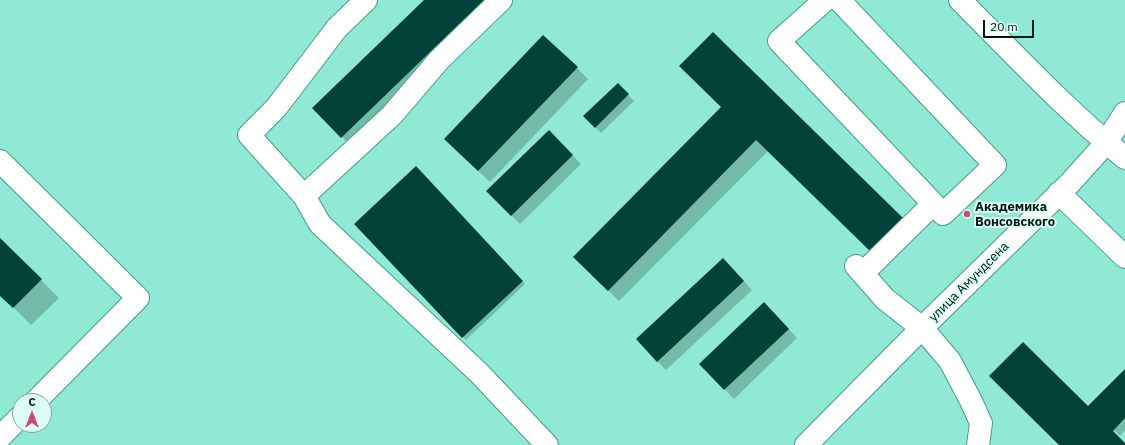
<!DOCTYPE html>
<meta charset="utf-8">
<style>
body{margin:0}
#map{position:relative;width:1125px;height:445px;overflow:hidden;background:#90e9d4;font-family:"IBM Plex Sans",sans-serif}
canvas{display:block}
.north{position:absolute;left:12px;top:393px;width:40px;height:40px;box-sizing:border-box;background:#ddfef5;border:1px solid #85a29b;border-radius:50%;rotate:0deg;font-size:11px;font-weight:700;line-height:16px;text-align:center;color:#001813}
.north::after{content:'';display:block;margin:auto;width:14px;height:18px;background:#cf4680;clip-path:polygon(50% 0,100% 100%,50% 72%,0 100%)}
.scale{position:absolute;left:983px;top:20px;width:51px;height:18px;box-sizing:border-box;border:2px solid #001813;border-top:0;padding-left:5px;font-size:12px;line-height:14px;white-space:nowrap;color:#001813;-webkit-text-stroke:3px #ddfef5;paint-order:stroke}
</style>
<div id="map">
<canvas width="1125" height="445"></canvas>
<div class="north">С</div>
<div class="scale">20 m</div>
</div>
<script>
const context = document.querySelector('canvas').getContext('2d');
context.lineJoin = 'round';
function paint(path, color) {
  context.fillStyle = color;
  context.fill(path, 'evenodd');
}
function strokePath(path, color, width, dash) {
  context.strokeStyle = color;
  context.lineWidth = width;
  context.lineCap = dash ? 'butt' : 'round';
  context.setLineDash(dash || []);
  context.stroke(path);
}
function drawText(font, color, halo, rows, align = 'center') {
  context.font = font + ' "IBM Plex Sans",sans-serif';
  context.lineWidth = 4;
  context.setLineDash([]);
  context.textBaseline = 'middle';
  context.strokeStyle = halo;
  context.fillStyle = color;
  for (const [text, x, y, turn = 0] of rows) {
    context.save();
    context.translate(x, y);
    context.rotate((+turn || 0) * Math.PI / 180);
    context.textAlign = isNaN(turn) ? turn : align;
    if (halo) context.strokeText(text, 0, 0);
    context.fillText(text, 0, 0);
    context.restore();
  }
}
const shadow = new Path2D(`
 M425,0h82l-154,148 -39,-40z
 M713,33l200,197 -31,32 -114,-111 -149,150 -44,-44 147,-150z
 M577,68l11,11 -98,103 -34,-32z
 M618,84l16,17 -33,32 -16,-17z
 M549,131l32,33 -61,60 -32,-33z
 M416,167l109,117 -59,56 -110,-116z
 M0,239l59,59 -28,27 -31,-31z
 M732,268l20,22 -86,80 -9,-9z
 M773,312l24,26 -63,61 -34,-35z
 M1125,370v60l-5,6 -31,-30z`);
const building = new Path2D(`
 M424,0h60l-143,138 -29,-30z
 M713,32l190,186 -33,33 -114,-111 -148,151 -35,-34 148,-150 -42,-41z
 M543,35l35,32 -100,104 -34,-32z
 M618,83l11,11 -34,34 -12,-12z
 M549,130l24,25 -62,61 -25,-25z
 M416,166l107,115 -61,57 -108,-114z
 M0,238l42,41 -29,29 -13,-12z
 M723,258l21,23 -87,81 -21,-23z
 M764,302l25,27 -65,61 -25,-26z
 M1023,342l65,64 37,-37v49l-12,13 12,12v2h-66l-70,-69z`);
const minor = new Path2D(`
 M366,0l-29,28 -61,80 -27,27 55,61 16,28 159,149 68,72
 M825,0l-46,41 164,173 52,-49 -156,-165
 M960,0c54,54 106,110 165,158
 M0,161l138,137 -102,103
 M1059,193l66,64
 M304,196l88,-81 47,-55 62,-60
 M856,266l29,33 37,29 28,33 21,40 10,22 -3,22
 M863,273l70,-69
 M0,437l20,-20`);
const major = new Path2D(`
 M806,445l116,-117 148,-145 36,-40 19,-30`);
const markers = [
 [967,214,4,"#cf4680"]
];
const poiNames = [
 ["Академика",975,207],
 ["Вонсовского",975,222]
];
const streetNames = [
 ["улица Амундсена",969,282,-45]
];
paint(shadow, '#0003');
paint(building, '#004237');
strokePath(minor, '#429d8b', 24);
strokePath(major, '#429d8b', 24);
strokePath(minor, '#fff', 22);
strokePath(major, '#fff', 22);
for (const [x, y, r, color] of markers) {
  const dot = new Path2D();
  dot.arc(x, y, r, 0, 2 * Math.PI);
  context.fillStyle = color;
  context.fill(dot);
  strokePath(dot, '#ddfef5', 1.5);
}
drawText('bold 13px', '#001813', '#ddfef5', poiNames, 'left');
drawText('13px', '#001813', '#ddfef5', streetNames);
</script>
